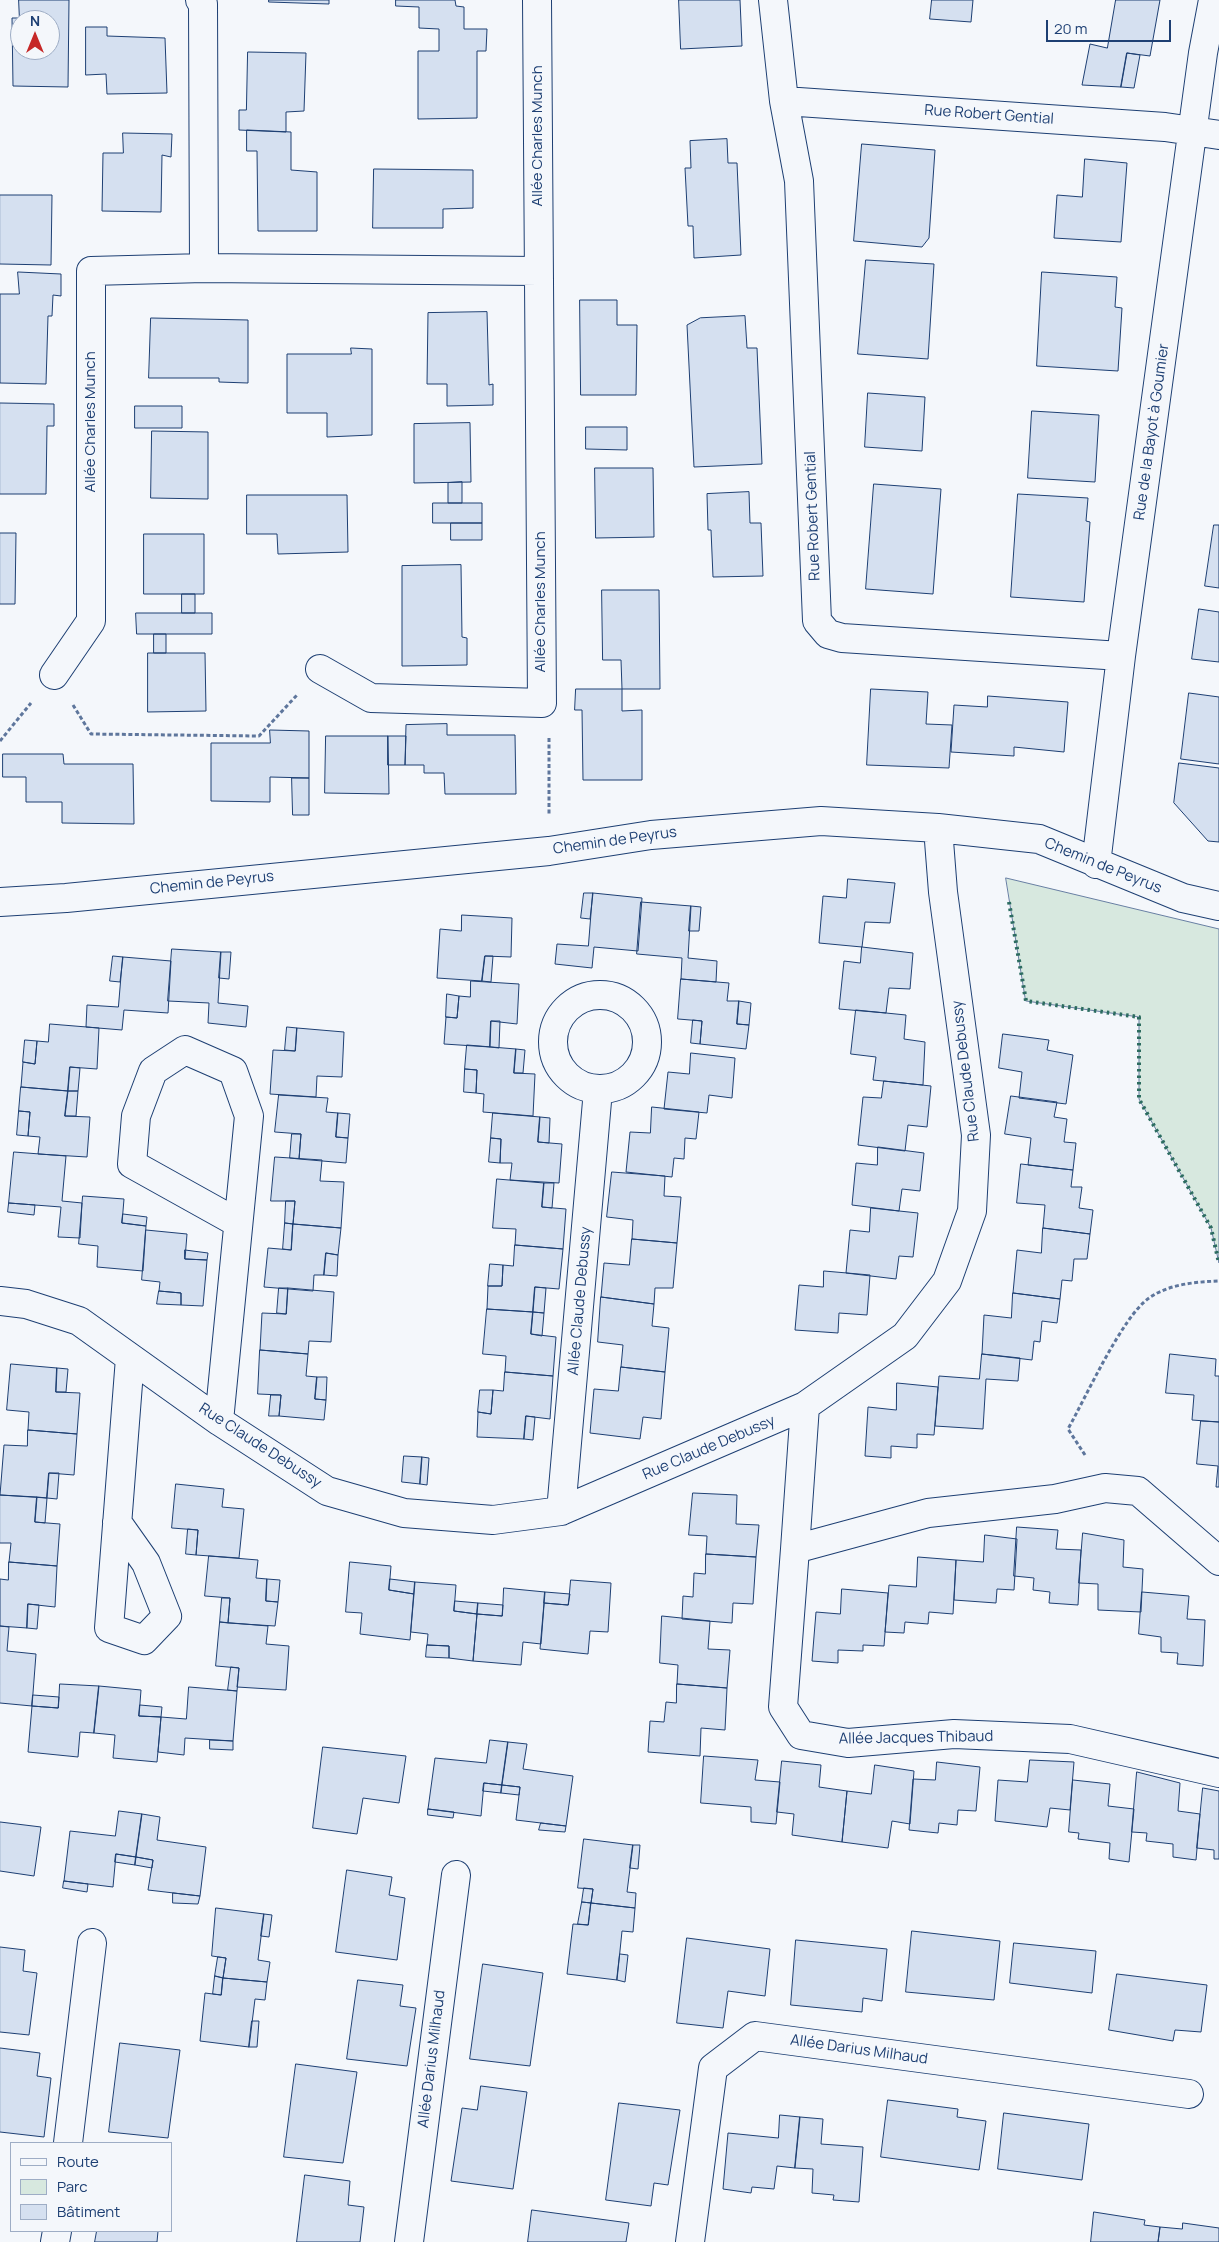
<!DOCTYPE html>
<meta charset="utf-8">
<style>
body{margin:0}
#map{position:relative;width:1219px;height:2242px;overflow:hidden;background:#f4f7fb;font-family:Manrope,sans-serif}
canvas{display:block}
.legend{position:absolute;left:10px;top:2142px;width:162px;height:90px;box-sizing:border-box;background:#f4f7fb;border:1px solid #9eadc5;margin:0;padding:6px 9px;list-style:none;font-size:15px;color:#1d3f73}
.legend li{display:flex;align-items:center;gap:10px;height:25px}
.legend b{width:25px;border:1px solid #9eadc5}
.north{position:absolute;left:10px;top:10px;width:50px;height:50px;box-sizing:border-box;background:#f4f7fb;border:1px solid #9eadc5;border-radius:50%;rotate:0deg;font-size:14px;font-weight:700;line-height:20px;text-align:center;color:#1d3f73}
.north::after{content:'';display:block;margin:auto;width:18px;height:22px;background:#c62828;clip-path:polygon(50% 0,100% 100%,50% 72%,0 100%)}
.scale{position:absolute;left:1046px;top:20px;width:125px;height:22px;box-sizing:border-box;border:2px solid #1d3f73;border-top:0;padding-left:6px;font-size:15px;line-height:18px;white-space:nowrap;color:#1d3f73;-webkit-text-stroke:4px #f4f7fb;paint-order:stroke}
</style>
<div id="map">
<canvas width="1219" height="2242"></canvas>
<ul class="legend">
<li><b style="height:6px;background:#f4f7fb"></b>Route</li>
<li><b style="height:14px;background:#d7e8df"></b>Parc</li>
<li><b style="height:14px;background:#d5e0f0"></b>Bâtiment</li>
</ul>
<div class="north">N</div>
<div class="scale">20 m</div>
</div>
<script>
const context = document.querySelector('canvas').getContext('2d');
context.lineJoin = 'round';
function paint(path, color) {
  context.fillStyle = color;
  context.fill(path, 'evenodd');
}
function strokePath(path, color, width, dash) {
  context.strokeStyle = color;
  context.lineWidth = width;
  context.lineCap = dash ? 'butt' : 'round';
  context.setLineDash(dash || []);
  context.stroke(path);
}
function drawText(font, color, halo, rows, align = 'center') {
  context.font = font + ' Manrope,sans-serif';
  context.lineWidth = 4;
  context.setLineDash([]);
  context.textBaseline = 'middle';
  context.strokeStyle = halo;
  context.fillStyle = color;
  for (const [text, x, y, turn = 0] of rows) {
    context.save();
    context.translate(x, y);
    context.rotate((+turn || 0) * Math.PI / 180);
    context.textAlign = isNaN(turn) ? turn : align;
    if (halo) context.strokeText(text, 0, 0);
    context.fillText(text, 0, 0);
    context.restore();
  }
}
const green = new Path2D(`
 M1006,878l213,51v334l-8,-35 -72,-129v-82l-113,-16z`);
const building = new Path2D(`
 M19,0h50l-1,87 -55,-1 -1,-68h7zM20,20h30v30h-30z
 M269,0h60v4l-60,-2z
 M396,0h59l1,6 8,1v22h23l-1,22h-9v67l-59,1v-68h21v-22l-20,-1v-21l-23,-1z
 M679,0h61l2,46 -61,3z
 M932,0h41l-2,22 -41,-3z
 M1116,0h44l-10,56 -23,-3 -6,34 -39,-2 8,-41 17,4z
 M86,27h21v9l58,2 2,55 -60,1 -1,-20 -20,1z
 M248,52l58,1 -2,58 -18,1v20l-47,-2v-20h7z
 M1127,53l13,2 -6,33 -13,-1z
 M247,130l44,2v38l26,2v59h-59l-1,-80h-10z
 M123,133l49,1 -1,23 -9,-2 -1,57 -59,-1 1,-58h20z
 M727,139l1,24h9l4,92 -47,3 -1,-32h-5l-3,-58h6l-1,-27z
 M862,144l73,6 -6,88 -7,9 -68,-6z
 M1085,159l42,4 -6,79 -67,-4 3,-43 25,2z
 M374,169l99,1v38l-30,1v19h-70z
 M0,195h52l-1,70 -51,-1z
 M866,260l68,4 -6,95 -70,-5z
 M18,272l43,2v22l-8,-1 -1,21h-4l-2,68 -46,-1v-89h19z
 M1042,272l75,5 -2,30 7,1 -4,63 -81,-5z
 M580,300h37v25h20l-1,70h-55z
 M487,312l2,73 4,-1v21l-46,1v-22h-20l1,-71z
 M745,316l2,32h10l5,116 -68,3 -7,-142 13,-7z
 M151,318l97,2v63l-29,-1v-4h-70z
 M351,348l21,1v86l-45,2v-24h-40v-59h64z
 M868,393l57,4 -3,54 -57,-4z
 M0,403l54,1v22h-7l-1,68h-46z
 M135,406h47v22h-47z
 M1032,411l67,4 -4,67 -67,-4z
 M470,423l1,59 -57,1v-59z
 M586,427h41v23l-41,-1z
 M152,431l56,1v67l-57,-1z
 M595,468h58l1,69 -58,1z
 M462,482v21h-14v-20z
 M874,484l67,5 -8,105 -67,-5z
 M749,492l1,31h11l2,53 -50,1 -2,-47h-3l-1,-36z
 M1018,494l70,4 -2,23 4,1 -6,80 -73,-5z
 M247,495h100l1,57 -70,2 -1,-20h-30z
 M433,503h49v20h-49z
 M451,523h31v17h-31z
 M1214,525h5v63l-14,-2z
 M0,533h16l-1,71h-15z
 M144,534h60v60h-60z
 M461,565l1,72 5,1v27l-65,1v-100z
 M602,590h57l1,99h-38l-1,-29h-18z
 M182,594h13v19h-13z
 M1199,609l20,3v50l-27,-3z
 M136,613h76v21h-75z
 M154,634h12v19h-12z
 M148,653h57l1,58 -58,1z
 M576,689h46v22l20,-1v70h-59l-1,-70h-7z
 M871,689l57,3 -2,32 26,1 -3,43 -82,-3z
 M1189,693l30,4v67l-38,-5z
 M988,696l80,6 -4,50 -50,-5v9l-63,-4 3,-47 33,2z
 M447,724v11h68l1,59h-71l-1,-21h-20v-8h-19l1,-40z
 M270,730l39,1v47l-39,-1v25l-59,-1v-58h59z
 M326,736h62l1,58 -64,-1z
 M388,736h18l-1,29h-17z
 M3,754h60l1,10h69l1,60 -72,-1v-21h-36v-25h-23z
 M1179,763l40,5v74l-11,-1 -34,-38z
 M292,778h17v37h-16z
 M848,879l47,4 -5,40 -25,-1 -3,25 -43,-4 4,-47 23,2z
 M584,893h9l-3,26 -9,-1z
 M593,893l49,5 -4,53 -44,-4 -2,21 -37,-4 2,-20 31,2z
 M641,902l50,4 -3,52 29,3 -1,21 -35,-3 1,-21 -45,-4z
 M691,906l10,1 -2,24h-10z
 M462,915l50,3 -1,39 -26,-1 -3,25 -45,-3 3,-49 21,2z
 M862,947l51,6 -3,36 -21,-1 -3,25 -47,-4 5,-48 16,2z
 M172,949l49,3 -3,51 30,3 -2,21 -38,-4 1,-20 -41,-2z
 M221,952h10l-2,27 -10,-1z
 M113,956l10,1 -3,25 -10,-1z
 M485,956h8l-2,26 -9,-1z
 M123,957l48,4 -3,52 -44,-3 -2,20 -36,-3 1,-22 31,2z
 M681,979l48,4 -2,18h12l-2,23 12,1 -3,24 -46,-5 2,-23 -24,-2z
 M471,981l48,3 -2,40 -26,-3 -1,26 -46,-3 2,-27 11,1 2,-22 11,1z
 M447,994l12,2 -2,22 -11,-1z
 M739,1001l12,2 -2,22 -12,-1z
 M856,1010l50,5 -2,24 21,3 -2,43 -50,-5 3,-23 -25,-3z
 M693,1020l9,1 -2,23 -9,-1z
 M491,1021h9l-1,27 -9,-1z
 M50,1024l49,4 -2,41 -27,-2 -2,24 -47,-4 2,-25 12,2 2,-23 11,1z
 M287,1027l10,1 -2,23 -10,-1z
 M297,1028l47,4 -2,45 -25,-1 -1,21 -46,-3 3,-44 22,1z
 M1003,1034l46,6 -2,10 26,5 -7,49 -47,-6 3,-26 -23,-4z
 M25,1040l12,1 -2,23 -12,-2z
 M467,1045l49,4 -2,24 21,1 -2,42 -50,-4 1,-18 -8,-1 1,-23 -12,-1z
 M516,1049l9,1 -2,23h-9z
 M691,1053l44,5 -3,40 -23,-3 -2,18 -43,-4 4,-37 21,2z
 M70,1067l10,1 -2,23h-10z
 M465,1069l12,1 -1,23 -12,-1z
 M884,1081l47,5 -4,41 -19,-2 -3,26 -47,-6 5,-48 18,1z
 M21,1087l47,4 -3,25 25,1 -3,40 -49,-3 2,-17 -12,-1 2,-24 -11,-1z
 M68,1091h10l-2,25h-11z
 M279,1095l49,3 -2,14 12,1 -2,24 12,1 -2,25 -47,-4 2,-25 -26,-2z
 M1011,1096l46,6 -3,15 13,2 -3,23 12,1 -3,27 -45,-5 3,-27 -26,-4z
 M652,1107l47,5 -3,27 -11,-1 -1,21 -10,-1 -2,19 -46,-5 4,-40 20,1z
 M19,1111l11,1 -2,24 -11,-1z
 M338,1113l12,1 -2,24 -12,-1z
 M493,1113l47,4 -2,25 24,2 -3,39 -49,-3 2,-17h-12l1,-24 -10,-1z
 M540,1117l10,1 -1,25 -11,-1z
 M292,1134h9l-2,25 -9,-1z
 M491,1138l10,1 -1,24 -11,-1z
 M878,1147l46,6 -4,38 -18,-2 -3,22 -47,-6 4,-42 21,2z
 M14,1152l52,4 -4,45 20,2 -2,35 -22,-1 3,-30 -52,-4z
 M275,1157l47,3 -2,21 24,1 -3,46 -48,-4 2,-23h-24z
 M1021,1164l52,6 -2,17h11l-3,21 14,2 -3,24 -47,-6 2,-23 -28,-2z
 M612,1172l53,4 -1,20 17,1 -4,46 -45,-4 1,-19 -26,-3z
 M497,1179l47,4 -2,24 24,2 -3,40 -48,-4 1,-16 -23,-1z
 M544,1183h10l-2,25 -10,-1z
 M83,1196l41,3 -2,24 24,3 -3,45 -46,-4 1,-21 -19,-2z
 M286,1201h9l-2,23 -8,-1z
 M9,1203l26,2 -1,10 -26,-3z
 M871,1208l47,5 -5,44 -14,-1 -3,23 -50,-6 4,-43 19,2z
 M123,1214l24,3 -1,9 -24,-3z
 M285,1223l8,1 -2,26 -8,-1z
 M293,1224l48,4 -3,27 -12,-2 -2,22h-10l-1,16 -49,-4 4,-39 23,2z
 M1043,1228l47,6 -3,25h-13l-2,22 -10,-1 -2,19 -47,-6 4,-43 24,3z
 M146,1230l41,4 -2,25 22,1 -4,46 -22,-1v-12l-22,-2 1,-9 -18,-2z
 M632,1239l45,4 -4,45h-18l-1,16 -53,-7 3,-34 25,2z
 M515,1245l48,4 -4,40 -24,-2 -2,25 -46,-3 1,-23h14l1,-21 10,1z
 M185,1250l23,3 -1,7 -22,-1z
 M326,1253l12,2 -1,21 -13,-1z
 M490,1264l13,1 -1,21h-14z
 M824,1271l46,4 -3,40 -28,-2 -1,20 -43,-3 4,-45 24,2z
 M535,1287l11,1 -2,25 -11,-1z
 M279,1288h9l-2,26 -9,-1z
 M288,1288l46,4 -3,50 -22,-1 -1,13 -48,-4 2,-37 24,1z
 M159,1291l22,2v12l-24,-1z
 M1013,1293l47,6 -3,24 -15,-2 -2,21 -6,-1 -2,19 -50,-6 2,-39 27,3z
 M601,1297l53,7 -2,22 17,2 -4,44 -44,-5 2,-22 -25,-3z
 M487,1309l46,3 -2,22 25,3 -3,39 -48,-4 1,-16 -23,-2z
 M533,1312l11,1 -2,23 -11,-2z
 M260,1350l48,4 -2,22 11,1 -2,22 11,1 -2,20 -45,-4 2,-21 -23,-1z
 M982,1354l38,4 -2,23 -32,-2 -3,50 -48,-3 4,-50 40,3z
 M1170,1354l46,5 -1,17h4v46l-27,-2 2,-25 -28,-2z
 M11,1364l46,4 -1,24 24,1 -3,41 -49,-4 1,-18 -22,-2z
 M621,1367l44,5 -4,47 -18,-2 -3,22 -50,-6 4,-44 24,2z
 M57,1368l11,1 -2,23h-10z
 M505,1372l48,4 -3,43 -24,-3 -2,23 -47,-2 1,-25 13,2 2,-24 10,1z
 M317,1377h10l-1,23 -11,-1z
 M897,1383l41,4 -4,48 -17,-1v14l-26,-2v12l-26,-2 3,-49 28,3z
 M480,1390h13l-2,24 -13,-2z
 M271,1395h10l-2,21h-10z
 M526,1416l9,1 -2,23 -9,-1z
 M1201,1421l18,1v65h-3l2,-21 -21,-2z
 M28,1430l49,4 -3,41 -25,-2 -2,25 -47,-3 4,-50 23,1z
 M404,1456l18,1 -2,27 -18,-2z
 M422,1457l7,1 -2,27 -7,-1z
 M49,1473h10l-2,26 -10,-1z
 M176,1484l48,5 -2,18 22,2 -5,49 -43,-3 2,-25 -26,-2z
 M693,1493l44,2 -1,29 23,1 -3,32 -50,-3 1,-18 -18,-1z
 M0,1495l37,2 -2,25 25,2 -3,42 -48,-4 2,-19h-11z
 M37,1497l10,1 -2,25 -10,-1z
 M1017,1527l41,3 -2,19 25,1 -3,55 -29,-2 1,-11 -17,-2 1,-12 -20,-2z
 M188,1529l10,1 -2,25 -10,-1z
 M1083,1533l41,7 -1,27 20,2 -2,43 -43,-2v-26l-19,-1z
 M985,1535l32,4 -3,51 -17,-1 -1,14 -42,-3 2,-40 27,2z
 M706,1554l50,3 -3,47 -20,-1 -1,20 -50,-4 1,-23 10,1 1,-24 11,1z
 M209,1556l49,4 -2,18 11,1 -1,22 12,1 -3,24 -47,-3 2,-25 -25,-2z
 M918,1557l38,3 -3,54 -24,-2 -1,12 -23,-2 -1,11 -19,-1 4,-47 27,2z
 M9,1562l48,4 -2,41 -27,-3 -1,24 -27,-2v-47l8,1z
 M350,1562l41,4 -2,24 25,4 -4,46 -50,-6 2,-21 -16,-1z
 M267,1579l13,1 -2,22 -12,-1z
 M390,1579l25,3 -1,12 -25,-4z
 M571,1580l40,3 -3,49 -18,-1 -2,23 -48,-5 4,-46 24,2z
 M415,1582l41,3 -2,26 23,3 -4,47 -24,-3v-12l-22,-1 1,-11 -17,-2z
 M504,1588l41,4 -4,52 -18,-2 -2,23 -48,-4 4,-47 25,2z
 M842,1589l46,4 -4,53 -21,-1v6l-25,-1v13l-26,-2 4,-49 24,2z
 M545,1592l25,2 -2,11 -24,-2z
 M1142,1592l47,4 -2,23 18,1 -2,46 -26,-2 1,-11 -17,-1v-15l-22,-3z
 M222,1598h8l-2,25 -8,-1z
 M455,1601l23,2 -1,11 -23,-3z
 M478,1603l25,2 -1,11 -25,-2z
 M28,1604l11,1 -2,24 -10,-1z
 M662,1616l48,5 -2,28 22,1 -3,38 -50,-4 1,-19 -18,-2z
 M220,1622l48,4 -2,18 23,2 -3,44 -49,-3 2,-19 -23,-2z
 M0,1626l9,1 -2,24 29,3 -4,52 -32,-3z
 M427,1645l22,1v12l-23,-1z
 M231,1667l8,1 -2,23 -9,-1z
 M60,1684l39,2 -5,47 -14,-1 -2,25 -50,-5 4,-46 26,2z
 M677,1684l50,4 -2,42 -24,-2 -1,28 -52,-4 2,-31 14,1 2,-20 10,1z
 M99,1686l42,4 -2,26 22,1 -4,45 -44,-4 2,-23 -21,-2z
 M189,1687l48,4 -4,50 -48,-3 -1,17 -26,-3 3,-35 25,2z
 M33,1695l26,2 -1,11 -26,-2z
 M140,1705l22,2 -1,10 -22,-1z
 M210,1740l23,1v9l-23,-1z
 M490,1740l18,2 -6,43 -18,-2 -3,33 -53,-7 7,-51 51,5z
 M508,1742l19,2 -4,25 50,7 -7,50 -50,-6 4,-33 -18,-2z
 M323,1747l83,9 -7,47 -36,-5 -6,36 -44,-6z
 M704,1756l54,4 -3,20 25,2 -4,42 -25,-2v-15l-50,-4z
 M1030,1760l44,2 -4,48 -20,-2 -3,19 -52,-6 3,-41 29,2z
 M782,1761l39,4 -2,22 28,4 -5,51 -50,-7 2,-21 -17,-2z
 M937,1762l43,5 -4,44 -18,-1 -1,15 -18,-2 -1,10 -29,-3 4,-51 22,1z
 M875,1765l39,6 -4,53 -18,-3 -4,27 -46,-6 5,-51 24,3z
 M1137,1772l43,11 -2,28 22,3 -4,46 -23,-3v-13l-27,-3 1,-8 -15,-1z
 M1073,1780l37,4 -2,22 26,3 -5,53 -20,-3 1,-16 -32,-4 1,-6 -10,-1z
 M484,1783l18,2 -1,8 -18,-2z
 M502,1785l18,2 -1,8 -18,-2z
 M1203,1788l16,3v68h-5v-9l-17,-2z
 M428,1809l26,3 -1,6 -25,-3z
 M119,1811l23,3 -6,43 -20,-3 -3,33 -49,-6 6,-50 45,5z
 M142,1814l18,3 -3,23 49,7 -6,49 -52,-6 5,-30 -17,-3z
 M0,1822l41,5 -7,49 -34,-5z
 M541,1823l25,3 -1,6 -26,-2z
 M584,1839l49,6 -6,47 9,1 -1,15 -44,-5 2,-14 -15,-1z
 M633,1845h7l-2,24 -8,-1z
 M116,1854l20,3 -1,8 -20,-3z
 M136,1857l17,3 -1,8 -17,-3z
 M347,1870l45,7 -3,18 16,3 -8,62 -61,-8z
 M64,1881l24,3 -1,8 -24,-4z
 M584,1888l9,1 -2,14 -9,-1z
 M173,1893l27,3 -2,8 -25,-1z
 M582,1902l9,1 -3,22 -10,-1z
 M591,1903l44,5 -2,24 -11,-1 -5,49 -50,-6 6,-50 15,1z
 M216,1908l48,6 -6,46 12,2 -3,20 -44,-4 3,-20 -14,-2z
 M264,1914l8,1 -3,22 -8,-1z
 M912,1931l88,10 -6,59 -88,-8z
 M687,1938l83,11 -5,47 -37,-5 -5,37 -46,-5z
 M796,1940l91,9 -5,52 -19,-3 -1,14 -71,-7z
 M1014,1943l82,8 -4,42 -82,-10z
 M0,1947l25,3 -2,21 14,2 -8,62 -29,-3z
 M620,1954l8,1 -3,27 -8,-2z
 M218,1957l8,1 -3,20 -8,-2z
 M483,1964l60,9 -13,93 -60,-7z
 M1117,1974l90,11 -6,47 -26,-2 -2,11 -64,-11z
 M215,1976l8,2 -2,17 -8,-1z
 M223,1978l44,4 -2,18 -10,-1 -6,48 -49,-6 5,-48 16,2z
 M358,1980l45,5 -3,21 16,2 -9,58 -60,-7z
 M252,2021h7l-2,26h-8z
 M120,2043l60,7 -12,88 -59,-6z
 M0,2048l40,5 -3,23 14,2 -7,59 -44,-5z
 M296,2064l61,8 -14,91 -59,-6z
 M481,2086l46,6 -14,97 -62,-8 11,-73 15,2z
 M888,2100l70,9 -1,8 29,4 -7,49 -98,-13z
 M619,2103l61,7 -12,75 -14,-2 -3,23 -45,-6z
 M1004,2113l85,11 -7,56 -84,-11z
 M780,2115l20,2 -5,51 -18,-2 -3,23 -22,-2 -1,6 -28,-4 5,-56 50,5z
 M800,2117l23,2 -2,25 42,3 -4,55 -26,-2 1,-5 -22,-2 1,-24 -18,-1z
 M305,2175l45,6 -2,24 16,2 -4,35h-63z
 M532,2210l97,13 -3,19h-98z
 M1094,2212l51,8 -1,5 16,2 -2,15h-67z
 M1183,2223l36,5v14h-61l2,-15 22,2z
 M97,2231h61l-1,11h-62z`);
const path = new Path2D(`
 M73,705l18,29 168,2 38,-41
 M549,738v76
 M0,741l31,-38
 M1085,1455l-17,-26c18,-32 54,-112 81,-131 20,-14 46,-16 70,-17`);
const street = new Path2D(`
 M200,0l3,4 1,264
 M773,0l11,101
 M1121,656l-279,-18 -14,-4 -11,-13 -18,-440 -15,-80 381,26 54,8
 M320,669l51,29 171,5 -5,-703
 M54,675l37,-54v-350l113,-3 334,3
 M1096,864l25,-208 82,-603 10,-53
 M0,902l66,-4 483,-47 102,-16 170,-14 117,7 101,11 144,59 36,8
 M553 1042a47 47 0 1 1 94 0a47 47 0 1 1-94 0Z
 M0,1301l26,3 53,17 140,100 108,70 77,22 89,7 68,-9 244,-105 100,-70 42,-55 25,-70 4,-76 -33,-243 -5,-64
 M219,1421l30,-305 -16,-45 -48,-21 -32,21 -17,45 -4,48 106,59
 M561,1511l37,-421
 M117,1522l29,41 21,53 -23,24 -35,-12 21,-270
 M795,1549l10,-143
 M1219,1561l-81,-70 -33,-3 -50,11 -127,14 -133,36 -12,158 18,28 47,8 106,-9 116,5 149,34
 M68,2143l24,-200
 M55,2242l2,-11
 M409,2242l47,-367
 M690,2242l23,-174 42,-32 434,58`);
const hedge = new Path2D(`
 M1009,902l17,99 113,16v82l72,129 8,35`);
const streetNames = [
 ["Rue Robert Gential",989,115,4],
 ["Allée Charles Munch",538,136,-90],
 ["Allée Charles Munch",91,422,-90],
 ["Rue de la Bayot à Goumier",1152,432,-82],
 ["Rue Robert Gential",813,516,-92],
 ["Allée Charles Munch",541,602,-90],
 ["Chemin de Peyrus",615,841,-8],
 ["Chemin de Peyrus",1103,866,22],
 ["Chemin de Peyrus",212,883,-6],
 ["Rue Claude Debussy",966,1071,-97],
 ["Allée Claude Debussy",580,1301,-85],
 ["Rue Claude Debussy",260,1446,33],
 ["Rue Claude Debussy",709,1448,-23],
 ["Allée Jacques Thibaud",916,1738,-1],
 ["Allée Darius Milhaud",859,2050,8],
 ["Allée Darius Milhaud",432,2059,-83]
];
paint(green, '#d7e8df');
strokePath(green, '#687fa3', 1);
paint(building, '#d5e0f0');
strokePath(building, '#1d3f73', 1);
strokePath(street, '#1d3f73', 30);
strokePath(path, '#5e769c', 3, [4, 2.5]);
strokePath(street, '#f4f7fb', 28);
strokePath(hedge, '#2c6c60', 4, [2.5, 4]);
drawText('15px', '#1d3f73', '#f4f7fb', streetNames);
</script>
